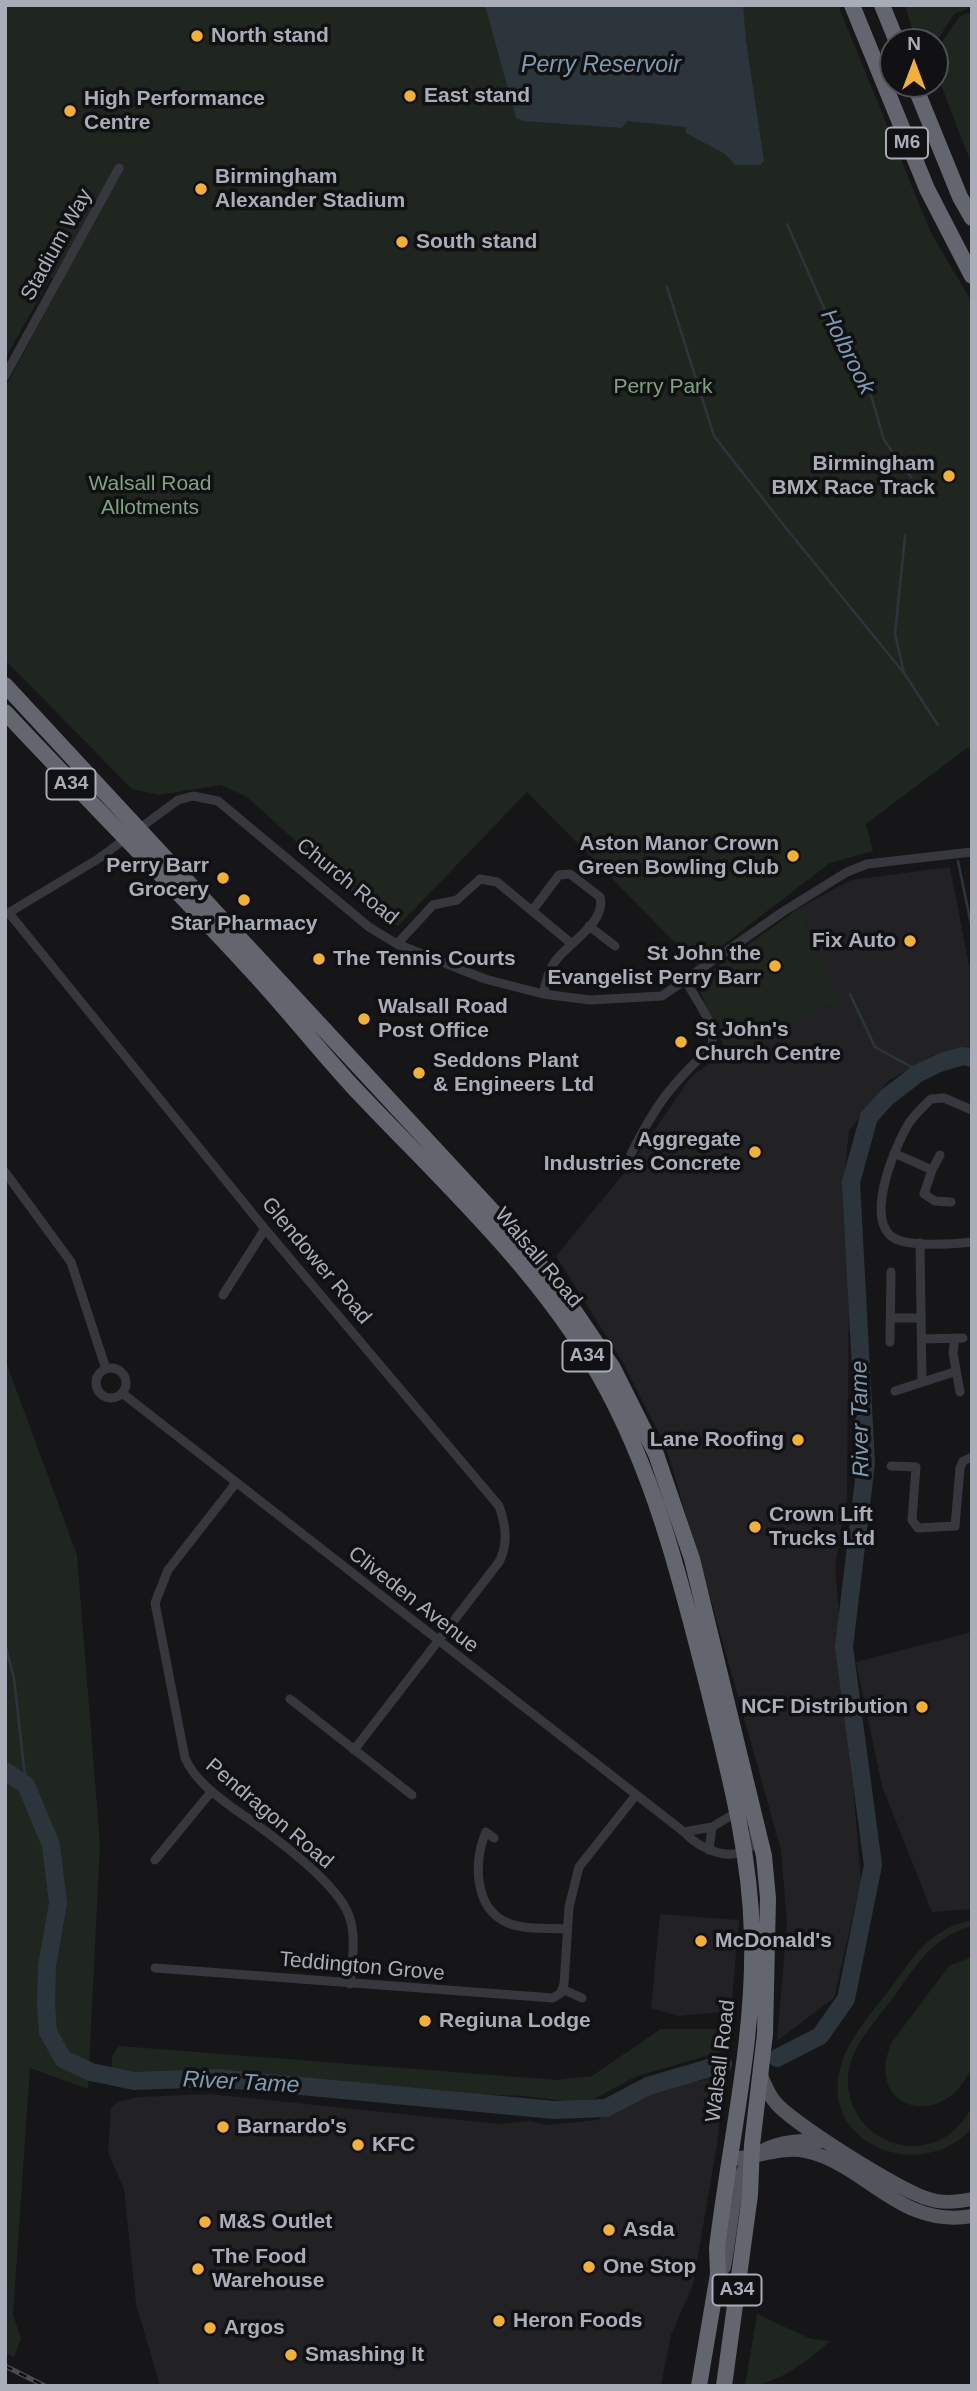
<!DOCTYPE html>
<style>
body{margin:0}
#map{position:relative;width:977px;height:2391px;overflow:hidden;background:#161618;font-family:Arial,sans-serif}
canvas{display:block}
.frame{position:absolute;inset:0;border:7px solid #a8adb8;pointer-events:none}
.north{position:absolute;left:879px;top:28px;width:70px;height:70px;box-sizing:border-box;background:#111113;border:2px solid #4d4f55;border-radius:50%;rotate:0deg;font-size:19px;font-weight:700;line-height:28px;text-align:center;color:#a8adb8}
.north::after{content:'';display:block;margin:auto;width:24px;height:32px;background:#f2b134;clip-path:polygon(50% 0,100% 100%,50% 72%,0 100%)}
</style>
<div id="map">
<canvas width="977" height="2391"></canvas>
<div class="frame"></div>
<div class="north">N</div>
</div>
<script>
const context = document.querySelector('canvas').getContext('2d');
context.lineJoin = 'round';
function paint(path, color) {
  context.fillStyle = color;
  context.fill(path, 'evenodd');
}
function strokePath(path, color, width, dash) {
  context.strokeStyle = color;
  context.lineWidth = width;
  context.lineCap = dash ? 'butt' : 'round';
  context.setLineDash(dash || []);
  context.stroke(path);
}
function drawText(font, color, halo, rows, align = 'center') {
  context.font = font + ' Arial,sans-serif';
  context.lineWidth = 7;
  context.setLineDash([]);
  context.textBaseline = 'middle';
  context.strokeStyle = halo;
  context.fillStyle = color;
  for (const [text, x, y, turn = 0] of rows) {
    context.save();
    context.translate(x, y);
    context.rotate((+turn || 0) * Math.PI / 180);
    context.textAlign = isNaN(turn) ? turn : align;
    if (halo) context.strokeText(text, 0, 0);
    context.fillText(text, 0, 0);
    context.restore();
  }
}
const built = new Path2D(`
 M950,867l22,114v71l-37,2 -48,28 -38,49 -5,52 5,106 -2,209 -12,68 26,315 -27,117 -57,43 10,-119 -6,-72 -69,-246 -46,-157 -44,-86 -66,-105 73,-89 62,-90 35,-26 113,-50 -40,-93 52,-28z
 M972,1632v277l-40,3 -50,-126 -26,-124z
 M660,1914l79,6 -8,91 -53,5 -27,-8z
 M725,2075l-8,69 -24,141 -22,50 -10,51h-501l-24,-82 -12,-115 -16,-37 3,-44 7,-6 21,-5 70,-3 290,30 30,-3 19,4 49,-5 61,-30z`);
const green = new Path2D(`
 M5,5h833l93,228 41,69v447l-5,-1 -101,76 7,27 -43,12 -133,102 -170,-173 -129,134 -18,-9 -133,-120 -26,-12 -62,10 -27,-6 -127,-129v-272l57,-107 -11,-4 -46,82z
 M905,5h67v2l-18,7 -19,30 -19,-2z
 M972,12v153l-37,-95v-18l25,-36z
 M799,908l41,93 -114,50 -30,-69z
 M5,1359l72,196 23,289 -12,245 -58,-21 -17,247 8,24 -7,18 -9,-4z
 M972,1920v6c-37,10 -54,36 -75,66 -15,22 -43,50 -48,77 -10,58 55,99 102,64 9,-7 15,-17 21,-25v20c-51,57 -155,16 -131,-63 9,-29 34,-56 52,-80 22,-31 39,-57 79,-65z
 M972,1957c0,19 4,103 -2,114 -29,62 -108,36 -78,-29l57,-76z
 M661,2029h68l-2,21 -90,26 -43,23 -18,3 -53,-6 -125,-5 -146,-17h-113l-27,-5v-12l7,-11 437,34 36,-4z
 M757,2314l54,25 19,2c-22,20 -54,45 -85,45z`);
const water = new Path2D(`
 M485,5h258l3,36 18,120 -4,4h-25l-10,-11 -39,-21v-6l-59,-6 -5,7 -99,-7 -7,-3z`);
const stream = new Path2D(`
 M787,224l62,141 21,27 14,48 27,37
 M667,287l47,149 79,101
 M905,536l-10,98 9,39 34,52
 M795,539l108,133
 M958,861l14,68
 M850,994l25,53 46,25
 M5,1644l9,34 12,107`);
const river = new Path2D(`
 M5,1771l21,14 25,60 7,58 -11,63 -1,38 2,28 15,27 28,13 43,9 82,-3 338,32 52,-2 42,-22 75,-22
 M777,2058l43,-22 26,-37 27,-134 -29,-218 22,-184 -15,-281 18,-65 18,-20 30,-23 22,-11 24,-7 9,2`);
const street = new Path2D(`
 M5,376l114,-208
 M532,911l27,-36 11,-1 30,23c7,26 -34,47 -46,66 -7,10 -8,20 -11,31
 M9,913l256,316 234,277c7,19 10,38 0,56l-145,188
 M5,915l93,-56 80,-59 15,-4 25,5 151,126 28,17 88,35 58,15 47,6 72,-4 122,-85 63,-39 20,-8 105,-12
 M589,926l26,20
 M397,944l36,-39 24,-5 23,-21 17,3 75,62
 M972,1110l-28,-12 -13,1c-8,8 -16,15 -22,24 -14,23 -43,92 -18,113 14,12 63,8 81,6
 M894,1153l38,17 -8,24 11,7 16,1
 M631,1154c25,-50 40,-69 80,-107 8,-20 -16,-48 -25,-66
 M932,1170l8,-15
 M5,1172l66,90 35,107
 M920,1243l2,139
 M223,1295l42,-66
 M892,1318h29
 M955,1338l-2,15 7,39
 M922,1339l41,-1
 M890,1342l1,-70
 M96 1383a15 15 0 1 1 30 0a15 15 0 1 1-30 0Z
 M895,1391l59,-19
 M122,1393l562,439c17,18 50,33 70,12l-2,-10
 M891,1466l25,1 -4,53 6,8 37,-2 5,-58 3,-7 9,-4
 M236,1483l-68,87 -13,33 30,155c10,22 29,36 48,50 32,22 95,67 113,101 12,22 6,51 4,75
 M290,1699l122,96
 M684,1832l28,-5 25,-15
 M494,1838l-8,-6c-13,29 -12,77 22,91 17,7 41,5 59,6
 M709,1850l3,-23
 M155,1860l56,-68
 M155,1968l398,30 8,-5 3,-9 5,-77 10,-40 57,-72
 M562,1989l20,9`);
const primary = new Path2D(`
 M760,2073c4,10 8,21 15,29 17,21 127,90 154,97 14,5 29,3 43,0
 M730,2159c23,-1 55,-13 75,-8 62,13 94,78 167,65
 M718,2274l6,-7c15,-77 0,-130 99,-126`);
const highway = new Path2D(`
 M852,5l75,184 45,87
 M882,5l15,37
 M914,84l46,113 12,21
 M5,685l493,532 56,64 59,87 43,86 36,105 72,297 4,42 -3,136 -13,111 -2,50 -26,191
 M5,712c80,86 163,168 242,254 37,39 70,82 107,122 85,90 182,178 245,287 55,96 82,206 109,313 20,82 42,162 44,247 3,104 -23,210 -35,313l1,26 -19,112`);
const rail = new Path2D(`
 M5,2366l40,20`);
const markers = [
 [197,36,7,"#f2b134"],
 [410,96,7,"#f2b134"],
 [70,111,7,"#f2b134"],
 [201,189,7,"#f2b134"],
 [402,242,7,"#f2b134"],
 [949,476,7,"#f2b134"],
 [793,856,7,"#f2b134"],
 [223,878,7,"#f2b134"],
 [244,900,7,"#f2b134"],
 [910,941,7,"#f2b134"],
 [319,959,7,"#f2b134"],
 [775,966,7,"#f2b134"],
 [364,1019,7,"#f2b134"],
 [681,1042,7,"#f2b134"],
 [419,1073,7,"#f2b134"],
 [755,1152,7,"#f2b134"],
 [798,1440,7,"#f2b134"],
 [755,1527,7,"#f2b134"],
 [922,1707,7,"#f2b134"],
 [701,1941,7,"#f2b134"],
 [425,2021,7,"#f2b134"],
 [223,2127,7,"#f2b134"],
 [358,2145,7,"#f2b134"],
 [205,2222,7,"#f2b134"],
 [609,2230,7,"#f2b134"],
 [589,2267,7,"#f2b134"],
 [198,2269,7,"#f2b134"],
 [499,2321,7,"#f2b134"],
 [210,2328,7,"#f2b134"],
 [291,2355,7,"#f2b134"]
];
const shields = [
 [907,143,42],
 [71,784,49],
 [587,1356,49],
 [737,2290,49]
];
const shieldNames = [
 ["M6",907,143],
 ["A34",71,784],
 ["A34",587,1356],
 ["A34",737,2290]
];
const poiNames = [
 ["North stand",211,36],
 ["East stand",424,96],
 ["High Performance",84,99],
 ["Centre",84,123],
 ["Birmingham",215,177],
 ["Alexander Stadium",215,201],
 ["South stand",416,242],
 ["Birmingham",935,464,"right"],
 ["BMX Race Track",935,488,"right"],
 ["Aston Manor Crown",779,844,"right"],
 ["Green Bowling Club",779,868,"right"],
 ["Perry Barr",209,866,"right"],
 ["Grocery",209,890,"right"],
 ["Star Pharmacy",244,924,"center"],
 ["Fix Auto",896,941,"right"],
 ["St John the",761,954,"right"],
 ["Evangelist Perry Barr",761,978,"right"],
 ["The Tennis Courts",333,959],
 ["Walsall Road",378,1007],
 ["Post Office",378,1031],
 ["St John's",695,1030],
 ["Church Centre",695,1054],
 ["Seddons Plant",433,1061],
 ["& Engineers Ltd",433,1085],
 ["Aggregate",741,1140,"right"],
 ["Industries Concrete",741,1164,"right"],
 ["Lane Roofing",784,1440,"right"],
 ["Crown Lift",769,1515],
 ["Trucks Ltd",769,1539],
 ["NCF Distribution",908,1707,"right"],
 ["McDonald's",715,1941],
 ["Regiuna Lodge",439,2021],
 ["Barnardo's",237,2127],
 ["KFC",372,2145],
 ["M&S Outlet",219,2222],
 ["Asda",623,2230],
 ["The Food",212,2257],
 ["Warehouse",212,2281],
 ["One Stop",603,2267],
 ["Heron Foods",513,2321],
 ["Argos",224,2328],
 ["Smashing It",305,2355]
];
const streetNames = [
 ["Stadium Way",57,245,-61],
 ["Church Road",347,882,39],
 ["Walsall Road",538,1258,50],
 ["Glendower Road",316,1261,50],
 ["Cliveden Avenue",413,1600,38],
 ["Pendragon Road",269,1814,40],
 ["Teddington Grove",362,1967,5],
 ["Walsall Road",721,2061,-83]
];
const parkNames = [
 ["Perry Park",663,387],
 ["Walsall Road",150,484],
 ["Allotments",150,508]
];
const waterNames = [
 ["Perry Reservoir",601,66],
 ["Holbrook",847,352,63],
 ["River Tame",861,1419,-91],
 ["River Tame",241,2083,3]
];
paint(built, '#222225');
paint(green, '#1e261f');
paint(water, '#2c353c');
strokePath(stream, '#2c353c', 2.5);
strokePath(river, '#2c353c', 18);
strokePath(street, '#37383d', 9);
strokePath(primary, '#53555c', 14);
strokePath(highway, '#63666e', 16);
strokePath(rail, '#4a4c52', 5);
strokePath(rail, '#111113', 2.5, [8]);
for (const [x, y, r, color] of markers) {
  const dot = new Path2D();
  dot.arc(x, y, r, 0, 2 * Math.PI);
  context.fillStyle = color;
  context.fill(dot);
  strokePath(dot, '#111113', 2.5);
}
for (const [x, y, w] of shields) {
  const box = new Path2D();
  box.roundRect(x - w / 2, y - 15.5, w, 31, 5);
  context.fillStyle = '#111113';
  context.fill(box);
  strokePath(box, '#a8adb8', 2);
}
drawText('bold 19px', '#a8adb8', null, shieldNames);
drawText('bold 21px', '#a8adb8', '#111113', poiNames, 'left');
drawText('21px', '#a8adb8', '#111113', streetNames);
drawText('21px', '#7fa381', '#111113', parkNames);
drawText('italic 23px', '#7f9bb3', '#111113', waterNames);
</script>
